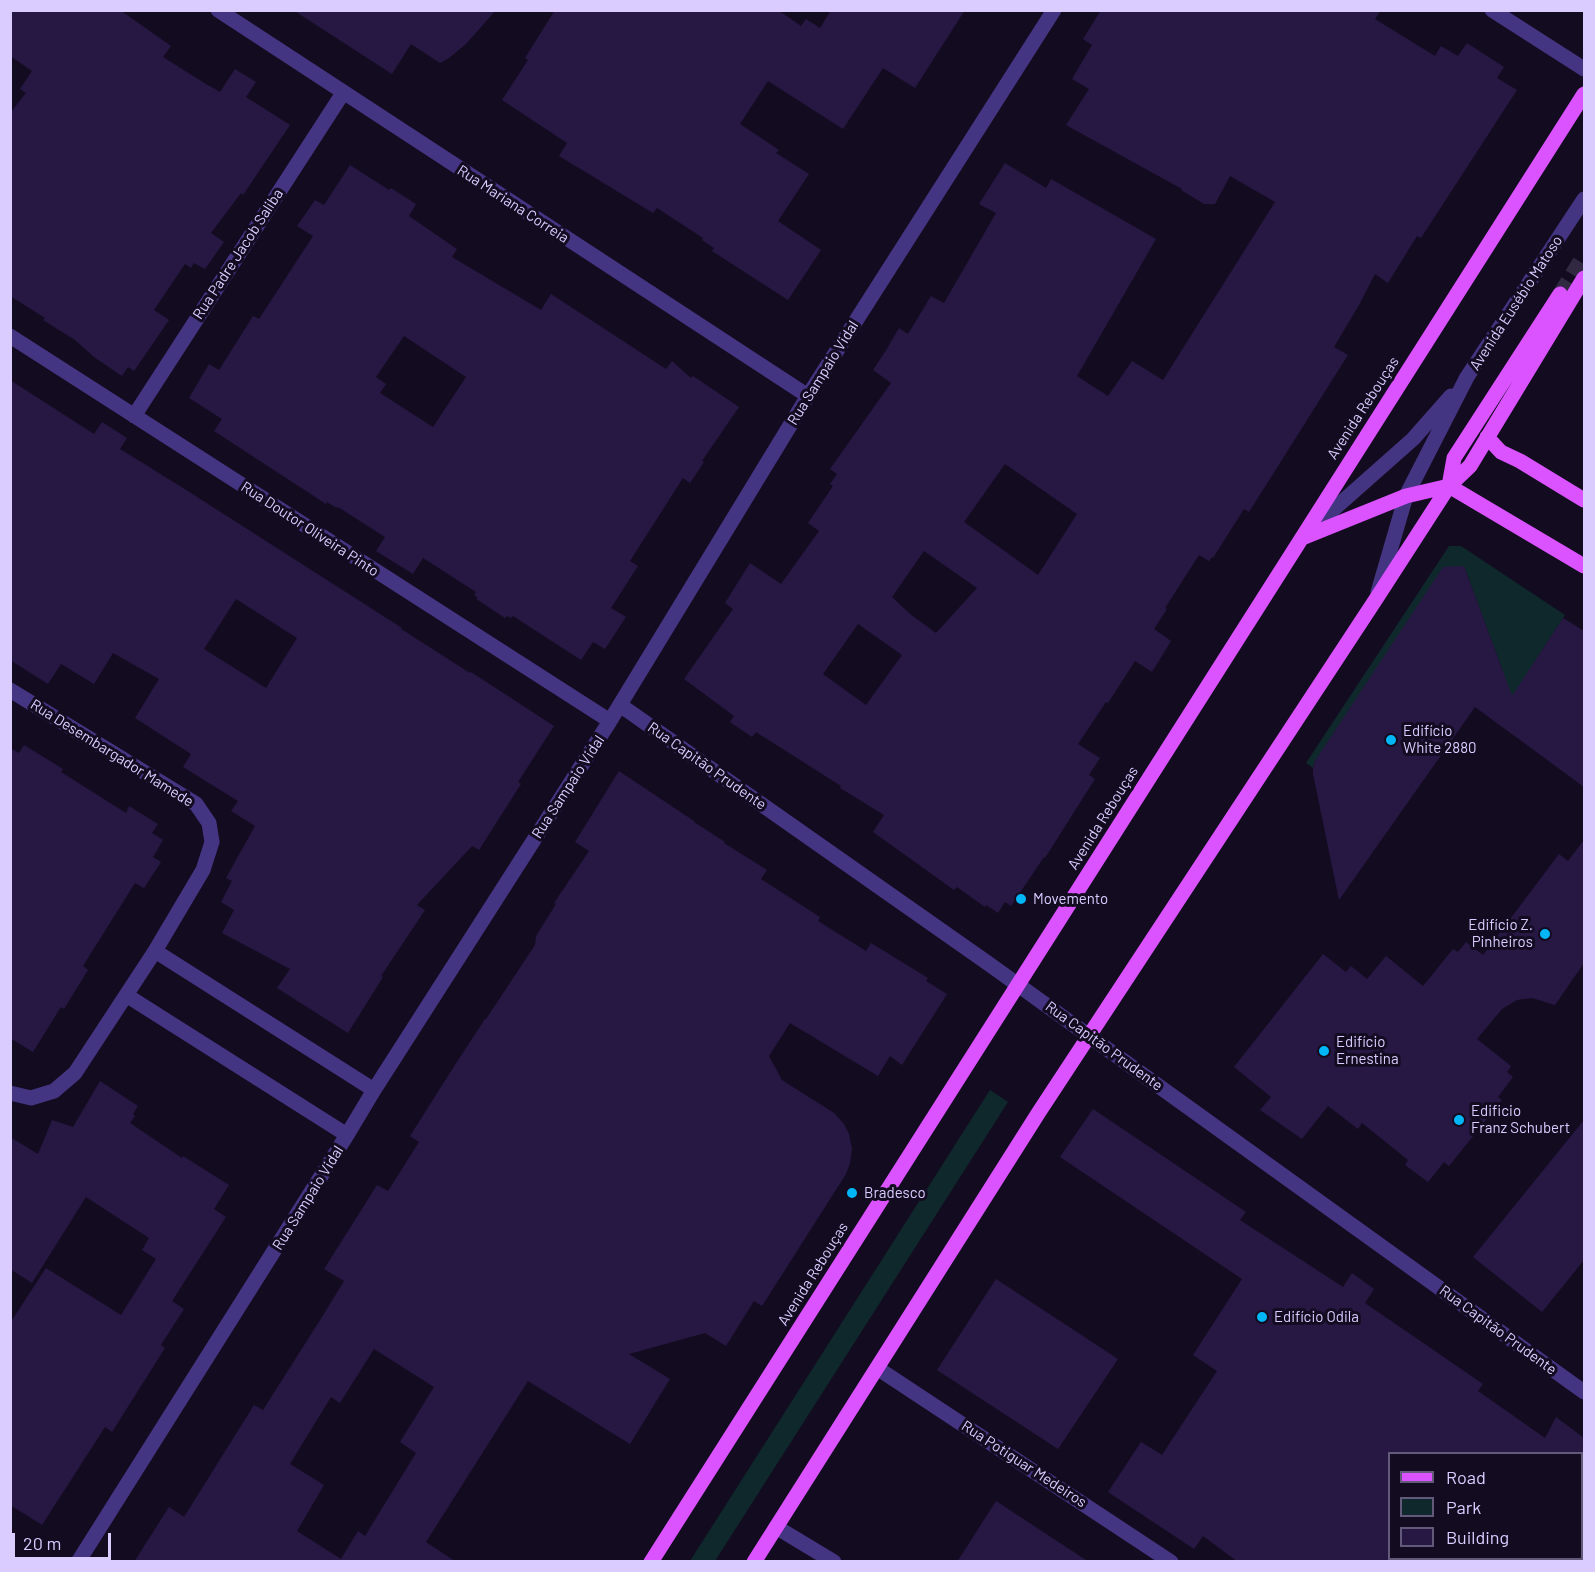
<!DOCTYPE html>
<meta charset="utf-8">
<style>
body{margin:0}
#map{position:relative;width:1595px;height:1572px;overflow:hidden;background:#130c21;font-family:Barlow,sans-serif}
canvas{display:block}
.frame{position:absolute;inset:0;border:12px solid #daccff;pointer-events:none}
.legend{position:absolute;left:1388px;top:1452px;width:195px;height:108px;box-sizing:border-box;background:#130c21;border:2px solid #63597a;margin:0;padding:8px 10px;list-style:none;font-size:18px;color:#daccff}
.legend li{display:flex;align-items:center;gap:12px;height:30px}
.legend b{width:30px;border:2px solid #63597a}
.scale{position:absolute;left:12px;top:1533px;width:99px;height:27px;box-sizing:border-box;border:3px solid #daccff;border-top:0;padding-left:8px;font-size:18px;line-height:21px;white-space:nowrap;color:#daccff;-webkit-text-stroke:4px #130c21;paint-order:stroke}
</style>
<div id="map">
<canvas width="1595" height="1572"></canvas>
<div class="frame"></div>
<ul class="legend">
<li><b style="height:8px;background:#db53ff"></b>Road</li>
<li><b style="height:16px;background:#0f282c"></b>Park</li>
<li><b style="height:16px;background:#271743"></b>Building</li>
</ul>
<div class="scale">20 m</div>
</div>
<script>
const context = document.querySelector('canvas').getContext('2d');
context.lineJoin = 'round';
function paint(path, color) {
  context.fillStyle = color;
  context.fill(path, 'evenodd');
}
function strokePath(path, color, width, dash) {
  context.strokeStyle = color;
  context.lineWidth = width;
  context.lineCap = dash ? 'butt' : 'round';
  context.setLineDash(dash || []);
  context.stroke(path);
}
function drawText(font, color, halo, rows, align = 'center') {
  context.font = font + ' Barlow,sans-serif';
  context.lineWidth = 6;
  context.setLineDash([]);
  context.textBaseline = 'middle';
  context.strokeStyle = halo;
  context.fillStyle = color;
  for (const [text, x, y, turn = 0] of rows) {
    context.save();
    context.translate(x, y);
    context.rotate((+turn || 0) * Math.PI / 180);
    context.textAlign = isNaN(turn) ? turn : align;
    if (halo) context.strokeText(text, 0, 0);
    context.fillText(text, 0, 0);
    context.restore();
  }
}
const green = new Path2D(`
 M1449,546h12l104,69 -59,91 -4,-37 -38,-103 -149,195 -2,7 -7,-5z
 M990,1090l18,12 -293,459h-25z`);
const building = new Path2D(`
 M10,10h110l51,36 -8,11 46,29h1l10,6 15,-23 21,13 -10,15 44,28 -47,70 -2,-2 -30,40 13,9 -19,27 -11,-6 -3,5 -6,-4 -31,46 15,10 -35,51 -6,-4 -6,9 -28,-19 -19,-17 -32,-20 2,-2 -35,-22v-183l16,-20 -6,-4 12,-18 -22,-15z
 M293,10h203l-30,34 -17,14 -9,5 -29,-19 -19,30z
 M555,10h223l23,16 5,-7 14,9 11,-18h134l-50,78 -32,-20 -40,61 -75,-48 -28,43 39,26 -3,3 33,21 -31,47 43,29 -33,50 -76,-49 2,-3 -12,-8 1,-2 -46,-30 -4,5 -94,-57 8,-13 -65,-43 26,-40 -3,-2z
 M1101,10h280l-6,9 60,37 6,-10 17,10 9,-13 37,24 -7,11 20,12 -96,148 -4,-2 -29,47 -13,-9 -16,31 -25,42 14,8 -99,157 -5,-3 -31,49 -1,-1 -3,4 -10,-6 -34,53 2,1 -13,20 17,12 -19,31 -17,-11 -27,42 -2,-1 -28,42 22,14 -11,17 6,4 -50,79 -1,-1 -33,49 -6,-4 -7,11 -12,-8 -1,2 -28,-20 -3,3 -81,-58 11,-17 -44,-27 1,-2 -85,-54 -4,5 -22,-15 4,-6 -50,-37 49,-70 -8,-6 25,-40 31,21 38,-53 -11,-8 25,-37 -3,-2 7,-10 -7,-5 61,-86 -18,-13 12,-18 14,-24 9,6 23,-38 13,7 52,-90 -17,-9 26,-41 41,25 5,-9 105,60 -79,137 31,20 24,-35 31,19 112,-178 -45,-26 -15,28h-11l-23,-14 1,-1 -116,-64 23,-36 -17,-10 20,-34 -9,-6zM1005,464l72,50 -39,61 -74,-53zM924,551l53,37 -41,45 -26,-19 -18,-17zM858,624l44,31 -36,50 -43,-31z
 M350,165l39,25 2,-2 25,16 -7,12 48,33 -5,8 89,53 10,-16 115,75 6,-8 19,17 2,-2 46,31 -37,54 2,1 -14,21 -7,-5 -53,83 8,5 -27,42 15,9 -21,32 -12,-7 -12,18 -68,-44 -2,2 -4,-2 -2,2 -29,-19 2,-1 -4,-3 2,-3 -53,-34 -10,16 -37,-23 9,-14 -47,-30 -1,1 -10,-6 -1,2 -112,-73 8,-12 -33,-21 20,-34 10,6 34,-54 6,3 54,-83 -16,-10 18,-26 9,5zM404,336l62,41 -33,50 -53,-34 6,-9 -10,-7z
 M10,380l84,54 8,-12 25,16 -7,11 63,39 219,140 -1,1 69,44 1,-1 83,54 -36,56 3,2 -42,66 -7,-4 -55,59 8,5 -44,66 2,1 -35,56 -71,-45 13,-19 -68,-36 12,-23 -13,-8 11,-21 -6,-3 29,-52 -24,-15 7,-10 -55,-34 8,-13 -56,-36 24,-39 -46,-26 -19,31 -33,-20 -13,20 -38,-24zM236,599l61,39 -31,50 -62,-39z
 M1464,566l48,130 51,-78 21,13v156l-109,-80 -136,193 -26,-126v-6l2,-7 128,-194z
 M24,745l39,24 -2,3 65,41 3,-7 29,18 -6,9 11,7 -10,17 8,5 -17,26 -9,-5 -52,83 5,4 -24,39 -3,-2 -28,45 -23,-14v-290l9,5z
 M619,771l75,50v1l31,20 -1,1 43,27 -6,9 59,38 -2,4 48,30 5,-8 57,35 -2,3 21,13 -45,71 -12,-9 -12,20 -88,-53 -21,33 13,24 52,33 10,11 5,10 3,15 -2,14 -4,11 -84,132 -8,-5 -28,45 -21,-13 -76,21 41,25 -40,65 -102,-63 -102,161 30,20h-322l35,-55 15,10 70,-112 9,5 59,-93 22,-36 -20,-12 53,-84 11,6 31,-49 -9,-6 43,-68 32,-49h1l49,-74 1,-9 20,-32 -2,-1 35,-52 -14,-9zM374,1349l60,38 -34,55 16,11 -51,83 -7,-5 -17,28 -44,-28 27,-46 -34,-21 41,-67 9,6z
 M1584,840v123l-29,42 -23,-7 -15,2 -15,9 -25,30 34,27 -4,6 6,5 -15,20 4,3 -53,66 -5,-4 -16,20 -23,-17 3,-5 -46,-37 -4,6 -30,-23 -26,33 -42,-29 11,-13 -37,-30 89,-113 23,18 5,-6 16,13 19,-23 37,30 30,-37 5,3 8,-10 17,13 76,-101 9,7z
 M100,1081l38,25 -5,8 2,2 -5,7 52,35 1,-2 46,29 -15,24 12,8 -54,84 12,8 -23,36 4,3 -53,84 -7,-5 -63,98 -32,-20v-182l36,-55 75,47 35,-56 -14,-9 7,-12 -63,-41 -54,86 -22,-14v-132l28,17 14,-34 21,7z
 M1093,1109l153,103 -6,8 103,67 9,-14 22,16 -9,14 118,81 -5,7 67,47 11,-21 28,21v16h-195v108h-151l-35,-26 -9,13 -86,-57 33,-50 21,13 55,-84 -24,-16 49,-76 -182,-122z
 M1584,1120v140l-42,52 -69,-55z
 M996,1279l122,80 -60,90 -121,-79z
 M996,1501l93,61h-132z`);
const majorTunnel = new Path2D(`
 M1560,294l24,-39`);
const minor = new Path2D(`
 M218,10l590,386
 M1492,10l92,59
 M10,336l600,385
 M134,416l209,-323
 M1308,532l105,-93 38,-43
 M1378,592l28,-96 61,-119 117,-178
 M10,690l186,114 13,19 3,19 -9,28 -48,81 -80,122 -21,18 -23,7 -21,-5
 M620,705l369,259 595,428
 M155,951l219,139
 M126,995l221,140
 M877,1368l294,194
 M776,1527l58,35
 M78,1562l269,-427 27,-45 236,-369 198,-325 246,-386`);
const major = new Path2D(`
 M1487,437l14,15 19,9 64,39
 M1449,486l5,-28 106,-164
 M1302,538l104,-42 43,-10 135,80
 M651,1562l933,-1468
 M754,1562l285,-450 337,-513 73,-113 21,-20 114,-188`);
const markers = [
 [1391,740,6,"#00b6f7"],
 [1021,899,6,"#00b6f7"],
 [1545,934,6,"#00b6f7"],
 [1324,1051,6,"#00b6f7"],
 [1459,1120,6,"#00b6f7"],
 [852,1193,6,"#00b6f7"],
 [1262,1317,6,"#00b6f7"]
];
const streetNames = [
 ["Rua Mariana Correia",513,204,33],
 ["Rua Padre Jacob Saliba",238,254,-57],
 ["Avenida Eusébio Matoso",1516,303,-57],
 ["Rua Sampaio Vidal",823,373,-58],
 ["Avenida Rebouças",1363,408,-57],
 ["Rua Doutor Oliveira Pinto",310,529,33],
 ["Rua Desembargador Mamede",112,753,32],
 ["Rua Capitão Prudente",707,766,35],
 ["Rua Sampaio Vidal",568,787,-57],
 ["Avenida Rebouças",1103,818,-58],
 ["Rua Capitão Prudente",1104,1046,36],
 ["Rua Sampaio Vidal",308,1198,-58],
 ["Avenida Rebouças",813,1274,-58],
 ["Rua Capitão Prudente",1498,1330,36],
 ["Rua Potiguar Medeiros",1024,1464,33]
];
const poiNames = [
 ["Edifício",1403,731],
 ["White 2880",1403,748],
 ["Movemento",1033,899],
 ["Edifício Z.",1533,925,"right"],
 ["Pinheiros",1533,942,"right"],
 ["Edifício",1336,1042],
 ["Ernestina",1336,1059],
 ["Edificio",1471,1111],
 ["Franz Schubert",1471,1128],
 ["Bradesco",864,1193],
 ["Edifício Odila",1274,1317]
];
paint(green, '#0f282c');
paint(building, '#271743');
strokePath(majorTunnel, '#312942', 15, [15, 8]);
strokePath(minor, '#443583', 15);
strokePath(major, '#db53ff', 15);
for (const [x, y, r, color] of markers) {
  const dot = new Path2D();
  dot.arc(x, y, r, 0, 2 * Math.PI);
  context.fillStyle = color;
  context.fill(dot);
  strokePath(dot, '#130c21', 2);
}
drawText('15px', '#daccff', '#130c21', streetNames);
drawText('15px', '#daccff', '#130c21', poiNames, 'left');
</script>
